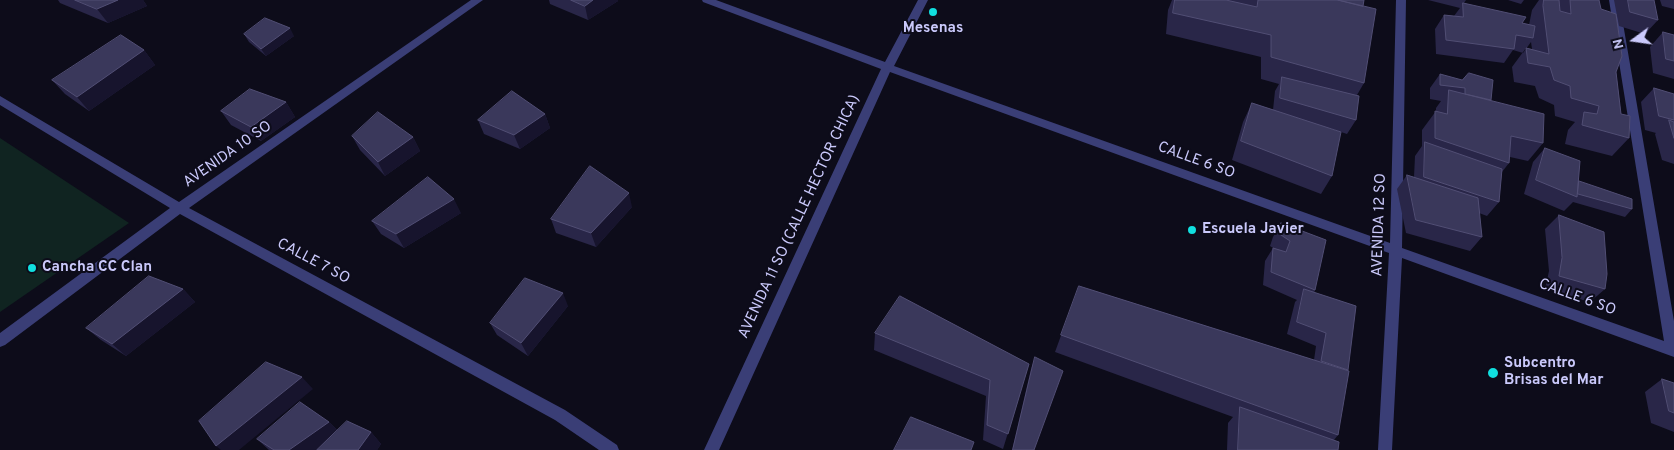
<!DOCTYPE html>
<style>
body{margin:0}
#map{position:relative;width:1674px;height:450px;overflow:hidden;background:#0d0c1a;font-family:Overpass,sans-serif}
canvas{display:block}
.north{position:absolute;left:1609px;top:15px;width:50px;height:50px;-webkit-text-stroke:4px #0d0c1a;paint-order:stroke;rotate:256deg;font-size:14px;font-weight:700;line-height:20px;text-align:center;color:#cac9fb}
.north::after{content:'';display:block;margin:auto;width:18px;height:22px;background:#cac9fb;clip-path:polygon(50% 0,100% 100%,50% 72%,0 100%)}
</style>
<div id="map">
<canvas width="1674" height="450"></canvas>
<div class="north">N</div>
</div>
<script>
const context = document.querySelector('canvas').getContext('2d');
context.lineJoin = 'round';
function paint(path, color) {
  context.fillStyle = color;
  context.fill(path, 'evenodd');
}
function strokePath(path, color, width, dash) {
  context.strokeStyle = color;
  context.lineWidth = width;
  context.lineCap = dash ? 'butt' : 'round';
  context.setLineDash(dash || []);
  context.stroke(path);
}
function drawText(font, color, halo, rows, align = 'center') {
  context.font = font + ' Overpass,sans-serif';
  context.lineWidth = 4;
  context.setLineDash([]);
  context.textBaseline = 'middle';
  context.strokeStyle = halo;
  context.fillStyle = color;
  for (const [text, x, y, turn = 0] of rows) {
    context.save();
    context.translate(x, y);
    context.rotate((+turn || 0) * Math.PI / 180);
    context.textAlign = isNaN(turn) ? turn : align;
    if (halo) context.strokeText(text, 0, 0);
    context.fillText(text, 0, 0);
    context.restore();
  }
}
const green = new Path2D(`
 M0,138l129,85 -129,89z`);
const minor = new Path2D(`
 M471,0h12l-294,208 376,202 52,35 2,5h-20l-44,-30 -375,-206 -175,131 -5,2v-14l170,-125 -170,-103v-9l179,106z
 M702,0h14l169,62 33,-62h10l-34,66 496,177 6,-243h10l-4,248 262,93 -55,-341h10l55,321v36l-272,-99 -10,192h-14l11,-197 -499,-181 -171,378h-15l177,-381 -178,-67z`);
const wall = new Path2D(`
 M58,0h85l4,6 -39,17 -48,-20z
 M549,0h69v1l-30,19 -38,-16z
 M1172,0h192l-1,6 1,77 -7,12 -1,25 -9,14 -18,-6 3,48 -11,18 -89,-34 11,-38 9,-19 21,7 2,-19 4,-7 -18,-5v-22l-95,-23 2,-24z
 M1428,0h38l-2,3 58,20 7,2 3,-15 7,-10h60l17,72 5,42 8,24 -17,18 -47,-12 3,-14 7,-8 -20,-6 -1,-11 -15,-7 -4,-12 -21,-4 -2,-15 14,-19 6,1 -1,-7 -8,11 -10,-3 -9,13 -68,-9 -1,-25 9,-14 10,1 6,-8z
 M1508,0h16l-3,4z
 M1614,0h40l4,20 -13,14 -26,-8z
 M1660,0h14v9l-12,-3z
 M1663,32l11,3v44l-21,-6 -3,-26z
 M244,34l50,2 -28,20 -17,-14z
 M144,50l11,15 -66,46 -24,-17 -13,-14z
 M1440,74l51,26 52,43 -15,18 -18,-4 -1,6 -7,9 -3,30 -12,14 -8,-3 3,24 -12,14 -64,-18 -9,-44 10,-14 7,2 1,-21 7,-10v-16l14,-19v-3l5,-7 -11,-2v-11z
 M1654,88l20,6v70l-12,-4 -7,-26 1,-1 -11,-3 -4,-28z
 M286,102l9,15 -34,24 -30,-16 -10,-14z
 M545,114l5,14 -30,21 -36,-15 -6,-14z
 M352,136l61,1 7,14 -35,25 -25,-26z
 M1545,148l34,33 53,28 -7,8 -52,-15 -9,9 -40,-17 9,-32z
 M632,207l-36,40 -40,-14 -5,-14z
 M461,213l-57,35 -23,-14 -9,-13z
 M1559,215l46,74 -15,13 -45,-13 4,-18 -4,-42z
 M1281,223l34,67 -1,3 42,13 -18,129 -4,5 4,10h-111l1,-27 5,-6 -178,-65 24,-66 235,74 2,-14 -29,-12 8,-32 2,-2 -34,-15 2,-24 8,-13 -3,-2 3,-9z
 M183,289l12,13 -69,54 -25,-16 -15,-12z
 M568,306l-40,50 -31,-21 -7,-12z
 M875,333l154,31 -26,85 -20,-9 3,-44 -112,-46z
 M1035,357l-1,93h-22l19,-81z
 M1662,379l12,4v49l-23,-9 -6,-31z
 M329,422l8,8 34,2 10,12 -4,6h-108l-12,-11z`);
const shadedWall = new Path2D(`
 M118,0h25l4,6 -39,17 -11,-14z
 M593,0h25v1l-30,19 -3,-14z
 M290,28l4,8 -28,20 -5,-7z
 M144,50l11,15 -66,46 -12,-14z
 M286,102l9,15 -34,24 -10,-14z
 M545,114l5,14 -30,21 -6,-14z
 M413,137l7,14 -35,25 -7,-14z
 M629,193l3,14 -36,40 -5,-14z
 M454,199l7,14 -57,35 -8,-14z
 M183,289l12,13 -69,54 -14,-12z
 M563,293l5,13 -40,50 -7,-13z
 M302,377l11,12 -74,61h-18l-5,-4z
 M329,422l11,11 -23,17h-28z
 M371,432l10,12 -4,6h-19z`);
const building = new Path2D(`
 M75,0h43l-21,9z
 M571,0h22l-8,6z
 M1175,0h51l31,7 1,-7h80l38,9 -12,74 -93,-26v-22l-98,-22z
 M1338,0h26l-1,6z
 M1544,0h15l1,11 11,3 -1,-14h29l2,9 15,5 6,42 -6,16 5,42 9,2 -1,22 -47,-13 2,-13 13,2 2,-8 -28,-8 -1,-12 -16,-6 -4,-13 -22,-4 -2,-15 23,6 -6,-48z
 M1628,0h26l4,20 -28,-8z
 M1463,3l63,14 -4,6 13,3 -2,12 -17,-3 -2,14 -68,-9 -2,-25 19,2z
 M265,18l25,10 -29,21 -17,-15z
 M1663,32l11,3v26l-8,-2z
 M121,35l23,15 -67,47 -25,-17z
 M1469,73l24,7 -2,20 -26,-6v-6l-25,-3v-11l22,6z
 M1282,77l77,19 -3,24 -76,-22z
 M1654,88l20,6v26l-15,-4z
 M250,89l36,13 -35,25 -30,-16z
 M1449,90l95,24 -1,29 -32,-7 -2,27 -74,-25v-27l12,3z
 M512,91l33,23 -31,21 -36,-15z
 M1252,103l89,29 -9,44 -91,-35z
 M378,112l35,25 -35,25 -26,-26z
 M1669,120l5,2v16z
 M1425,142l77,27 -3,33 -75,-25z
 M1545,148l35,13 -3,36 -41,-17z
 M590,166l39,27 -38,40 -40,-14z
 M1407,175l71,23 4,39 -66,-17z
 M428,177l26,22 -58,35 -24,-13z
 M1579,181l53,18v10l-54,-15z
 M1559,215l45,17 3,42 -2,15 -46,-13 3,-18z
 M1281,223l45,17 -11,50 -44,-18 2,-24 13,4 4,-11 -12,-8z
 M149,276l34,13 -71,55 -26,-16z
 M525,278l38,15 -42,50 -31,-20z
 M1079,286l270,85 -11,64 -277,-100z
 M1304,289l52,17 -8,64 -27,-9 5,-28 -29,-11z
 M900,296l129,68 -21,70 -21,-9 3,-45 -115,-47z
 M1035,357l28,14 -29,79h-21z
 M266,362l36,15 -86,69 -17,-25z
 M1662,379l12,4v30l-5,-2z
 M300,402l29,20 -40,28h-15l-17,-11z
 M1240,407l99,35 -1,8h-100z
 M911,417l63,25 -3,8h-77z
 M347,421l24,11 -13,18h-41z`);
const markers = [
 [933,12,5,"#11dfdf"],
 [1192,230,5,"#11dfdf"],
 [32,268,5,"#11dfdf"],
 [1493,373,6,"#11dfdf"]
];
const poiNames = [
 ["Mesenas",933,29,"center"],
 ["Escuela Javier",1202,230],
 ["Cancha CC Clan",42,268],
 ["Subcentro",1504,364],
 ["Brisas del Mar",1504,381]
];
const streetNames = [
 ["AVENIDA 10 SO",228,155,-35],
 ["CALLE 6 SO",1196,161,20],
 ["AVENIDA 11 SO (CALLE HECTOR CHICA)",800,217,-65],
 ["AVENIDA 12 SO",1380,225,-88],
 ["CALLE 7 SO",313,262,28],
 ["CALLE 6 SO",1577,298,20]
];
paint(green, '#102421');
paint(minor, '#3a3e76');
paint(wall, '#292648');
paint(shadedWall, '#17142d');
paint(building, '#3a385b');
strokePath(building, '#514e74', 1);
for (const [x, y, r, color] of markers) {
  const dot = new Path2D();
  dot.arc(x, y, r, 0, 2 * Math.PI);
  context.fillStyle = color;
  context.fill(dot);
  strokePath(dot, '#0d0c1a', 2);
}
drawText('bold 15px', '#cac9fb', '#0d0c1a', poiNames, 'left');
drawText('15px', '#cac9fb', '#0d0c1a', streetNames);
</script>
